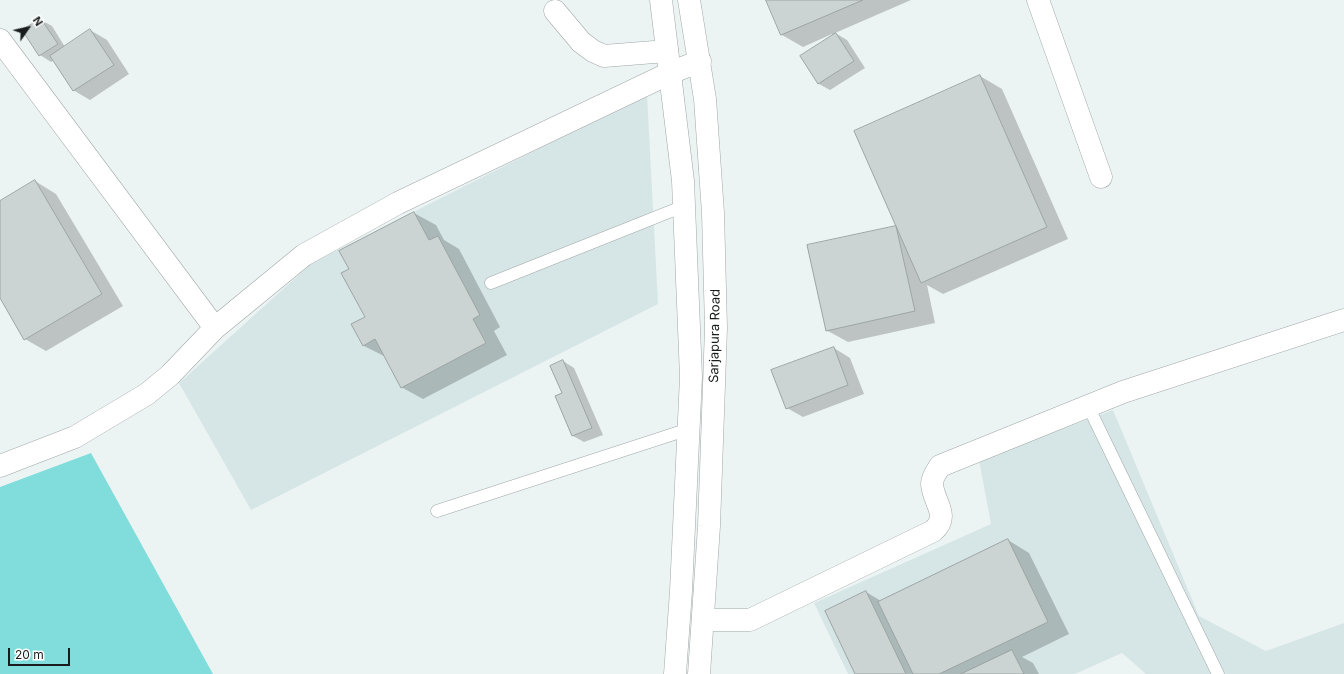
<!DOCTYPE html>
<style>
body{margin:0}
#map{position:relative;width:1344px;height:674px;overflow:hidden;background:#ecf4f3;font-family:Inter,sans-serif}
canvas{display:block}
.north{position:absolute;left:8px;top:8px;width:40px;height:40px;-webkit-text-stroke:3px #fff;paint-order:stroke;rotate:56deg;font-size:11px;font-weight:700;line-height:16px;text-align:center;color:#191c1c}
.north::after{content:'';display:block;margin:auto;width:14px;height:18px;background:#191c1c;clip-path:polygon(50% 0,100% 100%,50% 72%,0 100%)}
.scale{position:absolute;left:8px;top:648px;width:62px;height:18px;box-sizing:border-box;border:2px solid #191c1c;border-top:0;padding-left:5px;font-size:12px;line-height:14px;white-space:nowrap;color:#191c1c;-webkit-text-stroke:3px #fff;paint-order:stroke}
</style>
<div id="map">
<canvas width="1344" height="674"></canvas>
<div class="north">N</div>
<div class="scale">20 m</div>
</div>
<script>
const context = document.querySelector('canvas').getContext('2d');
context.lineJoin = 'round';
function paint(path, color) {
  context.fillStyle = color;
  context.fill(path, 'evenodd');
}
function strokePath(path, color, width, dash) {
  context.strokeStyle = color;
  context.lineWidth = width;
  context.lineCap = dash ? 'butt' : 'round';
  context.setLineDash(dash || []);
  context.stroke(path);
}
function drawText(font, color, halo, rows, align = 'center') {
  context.font = font + ' Inter,sans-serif';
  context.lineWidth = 3;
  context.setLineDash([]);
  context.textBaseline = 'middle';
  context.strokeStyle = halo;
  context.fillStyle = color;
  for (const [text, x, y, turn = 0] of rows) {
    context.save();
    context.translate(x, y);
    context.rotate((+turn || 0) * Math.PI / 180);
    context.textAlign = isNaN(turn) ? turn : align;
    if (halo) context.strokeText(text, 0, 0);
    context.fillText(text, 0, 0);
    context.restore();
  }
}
const built = new Path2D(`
 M647,94l11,210 -407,206 -72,-127 133,-120z
 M1113,410l86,206 67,35 78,-28v51h-198l-24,-21 -47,21h-227l-34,-71 177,-79 -12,-64z`);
const green = new Path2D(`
 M91,453l122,221h-213v-187z`);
const shadow = new Path2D(`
 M767,0h144l-76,33 12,7 18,28 -35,22 -11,-6 -18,-28 32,-21 -1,-1 -29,13 -21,-12z
 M41,20l11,6 13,21 25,-17 17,10 22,34 -39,26 -17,-10 -19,-30 -3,2 -11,-7z
 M980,76l22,13 66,150 -125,55 -16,-9 8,38 -87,19 -22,-12 -18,-84 89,-19z
 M35,181l21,13 67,112 -77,45 -21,-12 -25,-43v-94z
 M414,213l22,12 8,15 15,9 41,78 -6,4 13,24 -84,44 -22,-12 -15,-30 -22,-11 2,-28 -16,-48z
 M834,348l16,10 14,36 -61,23 -16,-9z
 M563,361l11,7 29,67 -19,7 -11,-6 -16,-39 6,-3z
 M1008,540l21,13 40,81 -47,23 11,6 6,11h-183l10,-82 15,9z`);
const building = new Path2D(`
 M766,0h97l-82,35z
 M41,19l17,25 -19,12 -17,-26z
 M90,29l24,36 -41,26 -23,-35z
 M836,33l18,28 -36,23 -18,-28z
 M980,75l67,152 -126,56 -67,-152z
 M35,180l67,114 -78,46 -24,-42v-97z
 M414,212l15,28 9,-4 42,79 -7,4 13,24 -85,45 -26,-49 -12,7 -12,-22 14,-7 -24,-44 8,-4 -10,-18z
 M896,226l19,85 -89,20 -19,-86z
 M834,347l14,38 -62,24 -15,-39z
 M563,360l29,68 -20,8 -17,-40 7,-3 -12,-27z
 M1008,539l40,83 -109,52h-26l-35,-72z
 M866,591l40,83h-51l-30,-63z
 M1012,650l12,24h-63z`);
const service = new Path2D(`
 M491,283l193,-77
 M1088,406l130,268
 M437,511l252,-82`);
const minor = new Path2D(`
 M1038,0l63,177
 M555,11l26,31 12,9 11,5 63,-5
 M0,40l215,288
 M0,466l75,-29 72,-43 23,-19 45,-47 89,-73 94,-52 272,-130 30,-12
 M703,620h47l183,-89c18,-15 0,-29 -1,-47 0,-7 5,-13 8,-18l183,-74 221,-72`);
const primary = new Path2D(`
 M661,0l22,181 8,196 -10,214 -6,83
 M689,0l16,99 8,114 3,115 -7,198 -10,148`);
const streetNames = [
 ["Sarjapura Road",715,336,-89]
];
paint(built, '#d6e6e6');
paint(green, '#80dddc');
paint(shadow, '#0003');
paint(building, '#ccd3d3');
strokePath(building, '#9da4a4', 1);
strokePath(service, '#a0a7a7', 13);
strokePath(minor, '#a0a7a7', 23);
strokePath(primary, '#a0a7a7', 23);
strokePath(service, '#fff', 12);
strokePath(minor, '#fff', 22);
strokePath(primary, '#fff', 22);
drawText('13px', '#191c1c', '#fff', streetNames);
</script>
